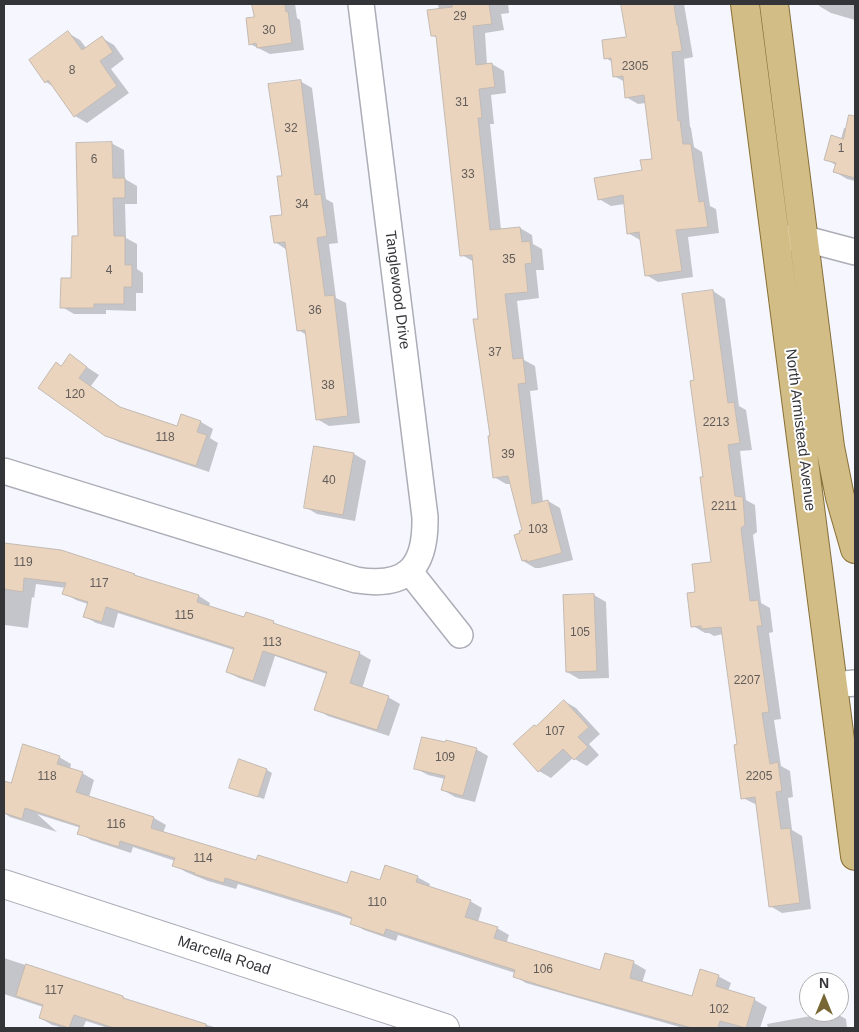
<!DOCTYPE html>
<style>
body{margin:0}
#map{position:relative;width:859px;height:1032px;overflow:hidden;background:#f6f6fe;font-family:Helvetica,sans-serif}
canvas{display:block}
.frame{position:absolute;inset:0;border:5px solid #343539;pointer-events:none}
.north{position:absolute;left:799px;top:972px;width:50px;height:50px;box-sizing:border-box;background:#fff;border:1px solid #aeaeb0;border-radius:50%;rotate:0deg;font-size:14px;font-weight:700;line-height:20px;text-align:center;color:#343539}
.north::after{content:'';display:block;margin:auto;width:18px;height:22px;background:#776735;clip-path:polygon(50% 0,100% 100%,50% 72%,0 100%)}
</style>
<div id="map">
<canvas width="859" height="1032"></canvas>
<div class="frame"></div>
<div class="north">N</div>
</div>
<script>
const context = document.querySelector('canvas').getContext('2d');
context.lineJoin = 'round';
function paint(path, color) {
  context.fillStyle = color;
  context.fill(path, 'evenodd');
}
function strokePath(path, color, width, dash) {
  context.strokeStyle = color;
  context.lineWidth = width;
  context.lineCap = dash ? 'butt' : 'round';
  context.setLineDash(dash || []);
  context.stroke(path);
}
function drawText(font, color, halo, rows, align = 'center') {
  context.font = font + ' Helvetica,sans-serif';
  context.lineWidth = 4;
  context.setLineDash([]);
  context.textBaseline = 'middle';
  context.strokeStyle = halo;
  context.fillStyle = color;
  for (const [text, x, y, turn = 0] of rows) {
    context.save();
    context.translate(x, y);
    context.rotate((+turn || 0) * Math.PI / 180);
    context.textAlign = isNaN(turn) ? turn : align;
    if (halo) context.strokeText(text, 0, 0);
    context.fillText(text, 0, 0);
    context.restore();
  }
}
const shadow = new Path2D(`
 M254,4h41l2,14 3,2 4,30 -34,4 -20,-10 5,-26z
 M438,4h70l1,9 -8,1 3,16 -19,3 2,31h5l12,7 2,22 -15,2 3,29h-4l11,106 19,-2 12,7 1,9 9,5 2,21h-8l3,28 -22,3 7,59 11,6 3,24 -8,1 13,111 5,-1 12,7 13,52 -33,8h-5l-12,-7v-30l-12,-47h-5l-12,-7 -2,-40 -18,-175 -12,-7 -24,-217 -6,-3 7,-25z
 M623,4h61l9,53 -9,2 6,68 1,1 3,19 8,5 8,54 6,3 3,24 -31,4 5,40 -35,5 -12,-7 -6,-35 -12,-7 -3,-29 -14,2 -12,-7 44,-28 10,-11 -7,-57 -8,1 -12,-7 -1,-15 -11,-6 -2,-14 -6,-4 21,-20z
 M820,4h35v16l-24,-7 -12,-7z
 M68,33l12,7 7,9 15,-11 12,7 10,14 -13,10 18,24 -42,30 -12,-7 -21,-29 -8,-5z
 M300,81l12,7 14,111 7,4 5,40 -9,1 7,54 10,5 14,120 -31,3 -12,-7 -10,-84 -9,-5 -11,-80 -12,-8 9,-26 -1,-39z
 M844,128l11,3v50l-8,-2 -12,-7 2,-6 -11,-7 15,-20z
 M111,143l13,7 1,29 12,7v18h-12l1,34 11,6v25l6,4v20h-7v18l-30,-1v4h-32l-12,-7 10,-28 8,-42z
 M713,291l12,8 14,107 7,4 6,40 -12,1 6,49 9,5 2,27 -4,3 8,68 9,5 3,24 -4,1 12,86 -7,1 7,46 9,5 3,26 -5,1 4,32 10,6 9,73 -29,4 -12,-7 -13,-101 -14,-7 -5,-53 -15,-111 -9,2 -5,-3h-4l-12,-7 4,-33 15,-30 -16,-182z
 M70,356l29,19 -8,11 33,24 54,18 4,-12 19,6 12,7 -3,9 8,5 -9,29 -90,-30 -13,-7 -44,-68z
 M354,454l12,7 -11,60 -38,-7 -12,-7z
 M4,544l57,7 138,45 11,7 -1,4 36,11 28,4 9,5 77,26 12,7 -9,29 26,8 12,7 -11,32 -61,-20 -12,-7 11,-35 -52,-18 -10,31 -26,-9 -12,-6 7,-22 -116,-37 -4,15 -18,-5 -12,-7 4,-12 -12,-4 -12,-7 2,-5 -30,-4 -2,14 -2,-1 -4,31 -23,-3z
 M594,595l12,7 3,76 -30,1 -12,-7 -2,-76z
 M564,701l12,7 24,26 -11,10 10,11 -12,11 -14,-8 -22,20 -12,-7 -3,-44z
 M476,749l12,7 -13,46 -20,-5 -12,-7 2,-11 -17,-4 -13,-7z
 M59,757l12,7 -1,5 12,4 12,7 -5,17 65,21 12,7 -3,8 94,29 91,23 69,-8 13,7 -1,3 41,14 12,7 -4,14 19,6 12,7 -3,9 95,28 5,-18 28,9 12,7 -4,13 51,14 25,-21 13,7 -3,8 27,9 12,7 -7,21 -27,-1 -1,1h-49l-157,-45 -12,-7 1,-3 -117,-38 -2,6 -32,-11 -12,-7 1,-4h-2l-113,-35 -2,5 -28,-8 -22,-9 -12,-7 1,-4 -42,-14 -2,6 -40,-13 -12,-7 2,-5 -44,-14 20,18 -47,-15 -6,-4 1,-24z
 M267,770l5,3 -8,26 -27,-9z
 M4,958l119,39 6,4 88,27h-109l-22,-7 -3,7h-20l-11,-3 -12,-7 3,-11 -39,-13z
 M833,1012l13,7 1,9h-79l-1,-4z`);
const building = new Path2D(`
 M252,4h33l1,8 2,-1 4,32 -35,5 -1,-5 -7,2 -3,-27 8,-1z
 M452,4h37l3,20 -19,2 3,39 16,-2 3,24 -16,2 3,29h-4l12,112 30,-3 2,15 8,-1 2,22 -7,1 3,28 -23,2 8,65 10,-1 3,25 -8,1 14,120 16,-4 14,53 -35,9v-2l-5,1 -8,-26 6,-2 -1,-2 3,-1 -14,-54 -15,2 -5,-42h2l-17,-117h5l-6,-64 -12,1 -24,-220h-5l-4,-26 25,-3z
 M621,4h53l3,21h1l4,26 -10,1 6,69 2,-1 3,24h8l8,58 5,-1 4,26 -32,3 6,41 -37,5 -6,-44 -12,2 -4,-39 -25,5 -4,-22 48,-8 -2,-10 12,-1 -8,-64 -19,3 -2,-22 -10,1 -2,-19 -7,1 -2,-19 24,-3z
 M68,31l14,19 20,-14 11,16 -13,9 17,25 -43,31 -26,-37 -3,3 -16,-23z
 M301,80l14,115 6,-1 6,42 -10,2 8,58 9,-1 14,121 -32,4 -11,-90 -8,1 -12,-89 -11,1 -4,-27 12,-1 -5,-39h5l-14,-92z
 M849,115l6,1v62l-22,-6 3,-9 -12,-3 7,-25 12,4z
 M112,142l1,36h12v20h-12l1,38h11v29h7v22h-8v17h-30v4h-34l1,-30h10l1,-42h6l-2,-93z
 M713,290l15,113 6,-1 6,41 -12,2 7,51 8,1 2,28 -4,3 9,73 8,-1 4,26h-5l12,86 -7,1 8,51 8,-2 4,29 -6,1 5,37 9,-1 10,75 -31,4 -14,-110 -14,2 -7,-54 3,-1 -16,-117 -20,2v-3l-10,1 -4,-34 8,-1 -3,-28 19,-2 -11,-85h3l-13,-96 4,-1 -12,-86z
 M70,354l17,13 -8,11 41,29 57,19 4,-12 20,7 -4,11 10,3 -11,31 -91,-30 -67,-48 18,-26 5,4z
 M314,446l40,7 -11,62 -39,-7z
 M4,543l57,7 74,24 -1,1 65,20 -2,7 47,15 2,-5 28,9 -1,2 87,29 -10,31 39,13 -12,34 -63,-20 13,-38 -64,-21 -10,30 -27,-9 8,-24 -128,-41 -4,15 -19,-5 5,-15 -26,-8 4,-11 -42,-5 -1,14 -19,-3z
 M594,594l3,77 -31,1 -3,-77z
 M564,700l25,27 -11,10 10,10 -14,13 -11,-11 -25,23 -25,-28 21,-19 2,1z
 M422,737l23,5 1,-2 31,8 -14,48 -22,-6 4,-14 -31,-7z
 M23,744l37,12 -3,8 26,8 -7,20 78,25 -3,11 105,32 2,-5 89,28 4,-12 29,9 5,-15 33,11 -2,6 55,18 -6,17 33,10 -4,11 106,32 5,-17 29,8 -4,17 62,18 8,-27 19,6 -3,11 39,12 -9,30 -26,-7 -2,7h-26l-127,-35 -52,-16 2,-7 -129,-41 -2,6 -34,-11 2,-6 -14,-6 -113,-34 -1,5 -30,-9 1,-1 -23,-7 3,-8 -55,-17 -1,6 -42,-13 3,-8 -55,-18 -3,11 -18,-6v-32l7,2z
 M239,759l28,10 -9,28 -29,-9z
 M26,964l97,32v2l83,26v4h-92l-40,-13 -5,13 -30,-10 4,-13 -27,-9z`);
const street = new Path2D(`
 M786,238h16l53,14
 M4,471l352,109c51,8 70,-12 69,-63l-64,-513
 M410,572l50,63
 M833,685l22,-2`);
const secondary = new Path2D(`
 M4,884l441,144`);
const primary = new Path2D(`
 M745,4l110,852
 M774,4l56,443 10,50 15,52`);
const numberNames = [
 ["29",460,17],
 ["30",269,31],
 ["2305",635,67],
 ["8",72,71],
 ["31",462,103],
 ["32",291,129],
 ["1",841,149],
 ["6",94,160],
 ["33",468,175],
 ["34",302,205],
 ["35",509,260],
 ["4",109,271],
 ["36",315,311],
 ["37",495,353],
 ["38",328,386],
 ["120",75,395],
 ["2213",716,423],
 ["118",165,438],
 ["39",508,455],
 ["40",329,481],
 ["2211",724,507],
 ["103",538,530],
 ["119",23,563],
 ["117",99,584],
 ["115",184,616],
 ["105",580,633],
 ["113",272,643],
 ["2207",747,681],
 ["107",555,732],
 ["109",445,758],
 ["118",47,777],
 ["2205",759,777],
 ["116",116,825],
 ["114",203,859],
 ["110",377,903],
 ["106",543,970],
 ["117",54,991],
 ["102",719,1010]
];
const streetNames = [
 ["Tanglewood Drive",397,290,83],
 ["North Armistead Avenue",800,430,83],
 ["Marcella Road",224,956,18]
];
paint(shadow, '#0003');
paint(building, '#ebd4bd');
strokePath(building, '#c2bab3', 1);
strokePath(street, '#acadb7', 28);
strokePath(secondary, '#acadb7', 30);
strokePath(primary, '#887138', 30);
strokePath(street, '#fff', 25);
strokePath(secondary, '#fff', 28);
strokePath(primary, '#d3bd87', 28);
drawText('12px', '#625d5a', null, numberNames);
drawText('15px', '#343539', '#fff', streetNames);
</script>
